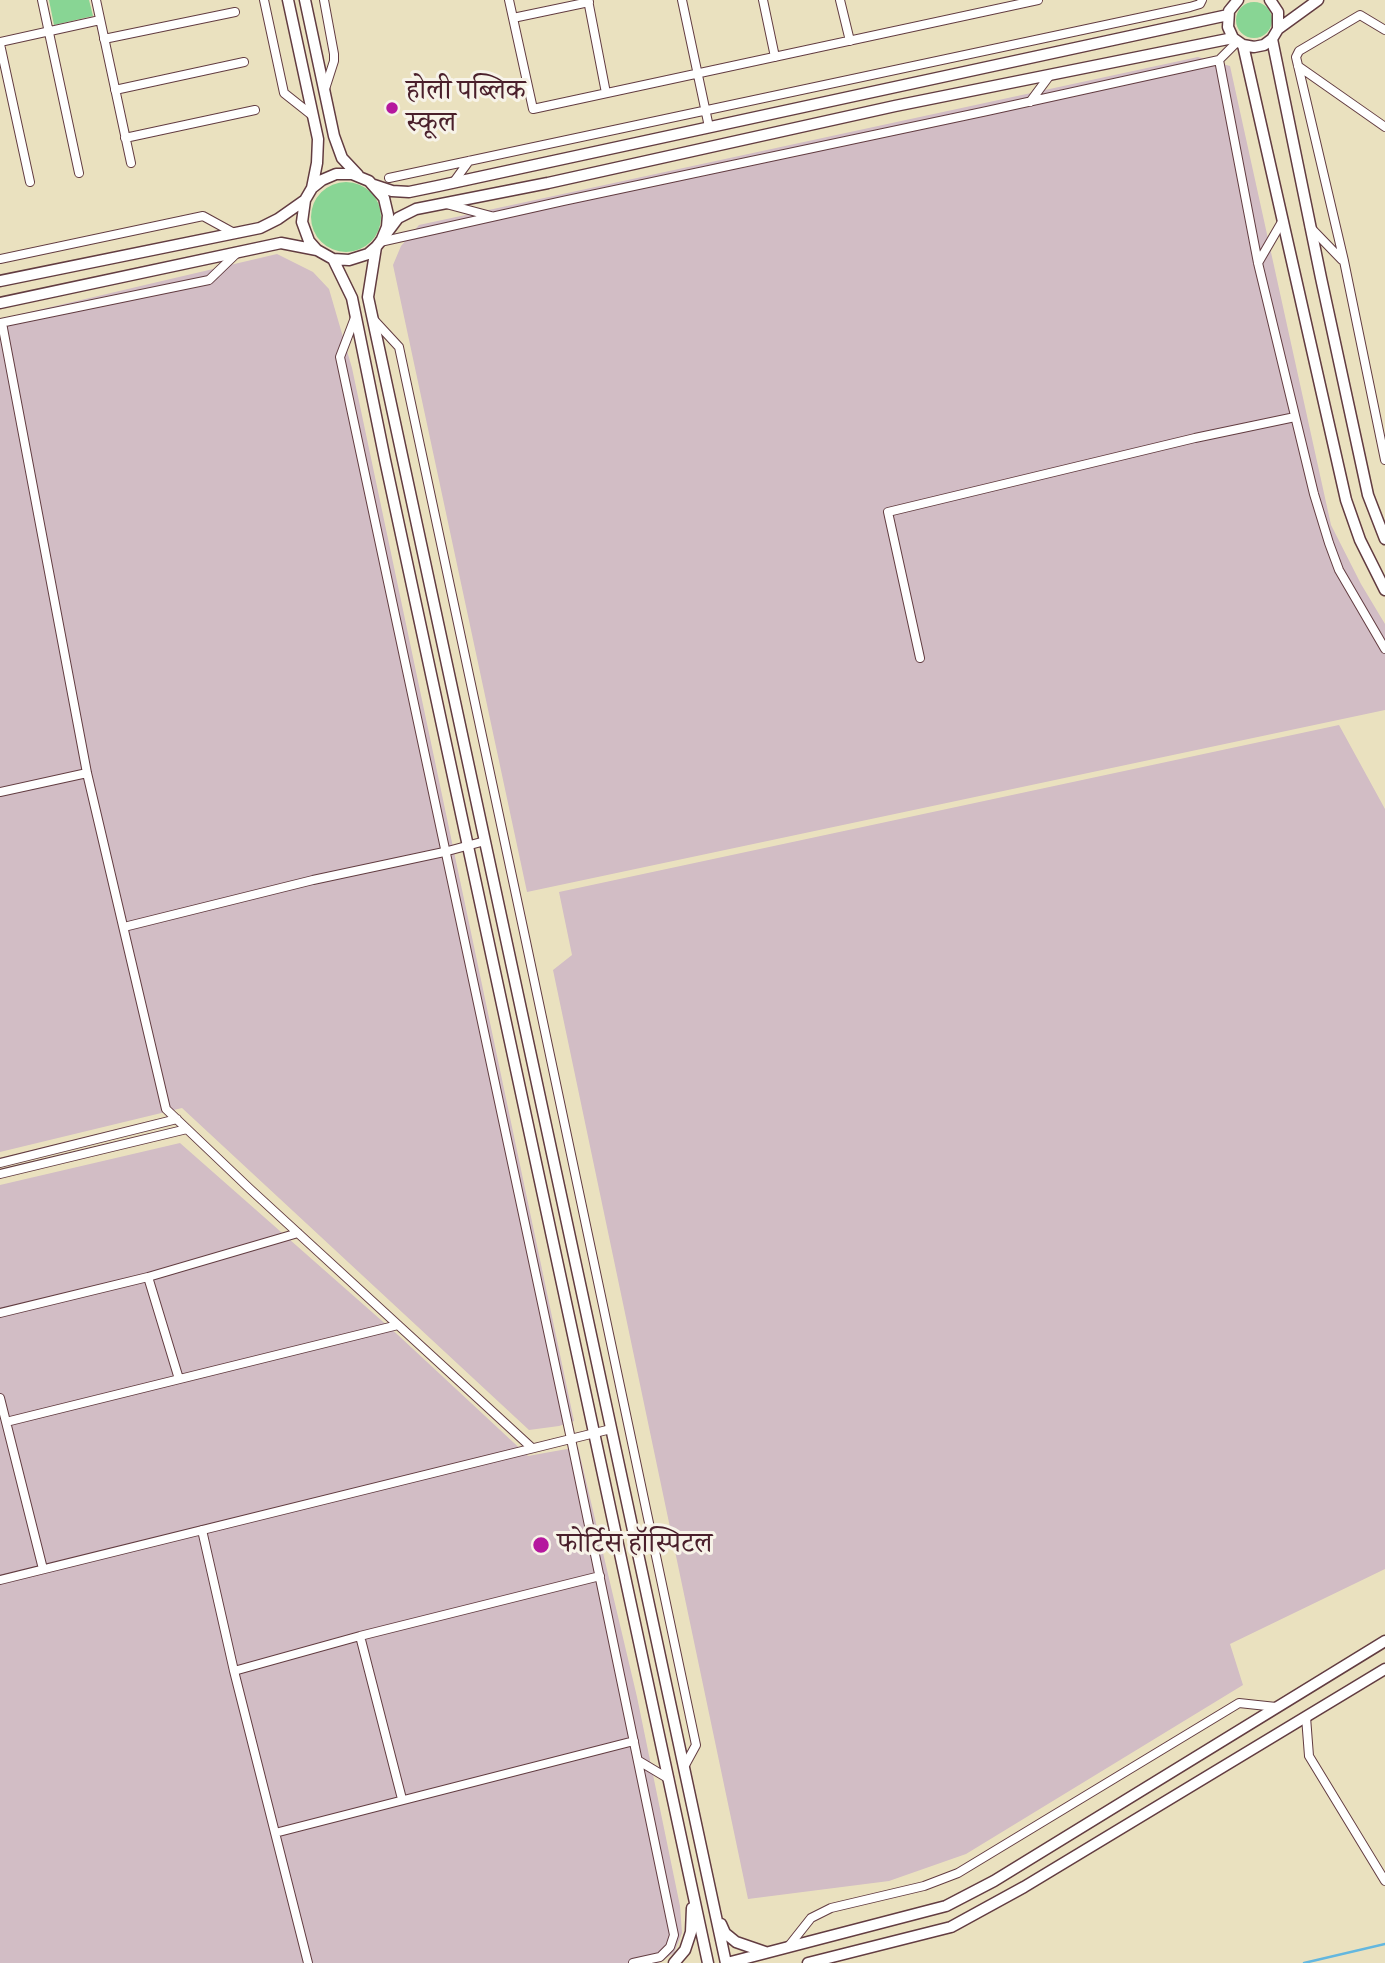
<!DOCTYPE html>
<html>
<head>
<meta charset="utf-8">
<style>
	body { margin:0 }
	canvas { display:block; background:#eae1bf }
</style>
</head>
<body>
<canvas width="1385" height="1963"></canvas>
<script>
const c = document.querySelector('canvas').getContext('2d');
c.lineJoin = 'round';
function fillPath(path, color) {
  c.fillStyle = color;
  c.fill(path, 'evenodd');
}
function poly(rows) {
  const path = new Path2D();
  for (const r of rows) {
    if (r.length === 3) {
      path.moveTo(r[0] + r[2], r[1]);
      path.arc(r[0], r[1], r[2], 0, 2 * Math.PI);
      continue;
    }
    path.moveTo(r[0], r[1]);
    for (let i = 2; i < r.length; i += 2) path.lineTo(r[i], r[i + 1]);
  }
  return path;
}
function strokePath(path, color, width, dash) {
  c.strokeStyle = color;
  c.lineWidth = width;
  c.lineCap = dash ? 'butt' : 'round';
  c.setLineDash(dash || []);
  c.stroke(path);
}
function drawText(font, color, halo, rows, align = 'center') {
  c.font = font + ' "IM FELL Great Primer","Noto Serif Devanagari",serif';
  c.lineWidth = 6;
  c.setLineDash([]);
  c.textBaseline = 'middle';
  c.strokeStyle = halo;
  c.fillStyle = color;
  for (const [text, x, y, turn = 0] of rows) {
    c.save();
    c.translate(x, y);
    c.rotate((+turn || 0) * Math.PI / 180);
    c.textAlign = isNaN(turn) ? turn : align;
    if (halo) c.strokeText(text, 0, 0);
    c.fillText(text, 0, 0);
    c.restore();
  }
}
fillPath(poly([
	[1198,57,1230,66,1331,525,1361,584,1385,624,1385,710,527,892,393,265,401,246,419,225],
	[277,254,313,272,329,289,352,368,574,1421,559,1426,529,1430,182,1108,0,1152,0,319],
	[1339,725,1385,809,1385,1569,1230,1644,1243,1685,966,1854,889,1881,748,1899,553,970,572,955,559,892],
	[180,1143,398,1335,528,1456,578,1447,637,1697,680,1906,682,1933,674,1953,658,1963,0,1963,0,1185]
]), '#d2bdc5');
fillPath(poly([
	[49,0,89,0,93,16,54,25],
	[1254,20,18],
	[346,217,35]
]), '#88d594');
strokePath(poly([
	[1304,1963,1385,1944]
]), '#63b7df', 2.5);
const street = poly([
	[42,0,79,173],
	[96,0,131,163],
	[264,0,284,93,313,116],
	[324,0,334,54,334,61,325,89],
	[509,0,533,109,1038,0],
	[588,0,606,93],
	[682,0,709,127],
	[763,0,775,57],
	[840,0,850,41],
	[513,18,589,2],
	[1385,30,1360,15,1299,51,1296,57,1344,261,1385,460],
	[104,39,235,12],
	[0,42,100,20],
	[0,44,30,182],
	[1219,60,1258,263,1314,494,1329,543,1339,570,1385,649],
	[1298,66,1385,127],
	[115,90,244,62],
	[1030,102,1050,75],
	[125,138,255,110],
	[389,178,1190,7,1200,4,1202,0],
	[453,183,469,161],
	[446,204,491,216],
	[1310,227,1342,260],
	[380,242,563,201,987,111,1219,60,1238,41],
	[0,259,203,216,234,233],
	[1258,263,1283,220],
	[356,315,340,357,571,1439,674,1935,670,1947,660,1957,633,1963],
	[374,320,399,347,525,937,696,1745,684,1767],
	[0,323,209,280,238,252],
	[2,323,87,773,166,1109,250,1189,532,1448],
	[920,658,888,512,1195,438,1295,417],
	[0,792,87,773],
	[124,927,313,880,444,852,485,841],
	[0,1163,177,1119],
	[0,1174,187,1129],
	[148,1277,179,1379],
	[0,1313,148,1277,298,1233],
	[0,1398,43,1569],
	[6,1422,398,1325],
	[202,1530,234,1671,308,1963],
	[0,1580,611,1429],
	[360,1636,402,1799],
	[234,1671,360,1636,600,1576],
	[1306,1717,1309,1756,1385,1881],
	[639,1761,669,1779],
	[275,1833,634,1741],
	[788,1947,811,1918,831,1908,924,1886,958,1873,1239,1703,1276,1707]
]);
const secondary = poly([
	[288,0,318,139,317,163,312,188],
	[305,0,334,136,342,158,358,175],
	[1238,0,1229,11,1228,27,1233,38,1243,45,1254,47,1264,45,1272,39,1278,29,1278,12,1270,0],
	[1278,29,1318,0],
	[1272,39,1321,278,1368,495,1385,539],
	[1243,45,1346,500,1360,540,1385,590],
	[374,185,392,191,409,192,438,186,1228,15],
	[382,239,387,227,388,215,384,198,369,181,352,174,336,174,322,180,312,188,305,200,302,222,309,241,317,250,333,259,349,260,368,254,376,247,380,242,398,218,416,209,548,183,895,106,1233,38],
	[376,247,368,297,726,1963],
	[333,259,352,298,385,460,708,1963],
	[0,281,260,228,278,219,305,200],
	[0,303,281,243,317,250],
	[721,1924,725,1933,736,1942,765,1952],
	[674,1963,685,1950,691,1932,692,1908],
	[727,1963,946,1906,994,1881,1385,1641],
	[808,1963,951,1927,1024,1887,1385,1669]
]);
strokePath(street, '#623c41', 10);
strokePath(secondary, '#623c41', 13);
strokePath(street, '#fff', 8);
strokePath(secondary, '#fff', 10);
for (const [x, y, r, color] of [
	[392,108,7,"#b5179e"],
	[541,1545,9,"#b5179e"]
]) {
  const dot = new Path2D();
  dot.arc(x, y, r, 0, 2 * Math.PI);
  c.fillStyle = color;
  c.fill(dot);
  strokePath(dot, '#f7f3e8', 2.5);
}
drawText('28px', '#4a1f2b', '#f7f3e8', [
	["होली पब्लिक",406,92],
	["स्कूल",406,124],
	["फोर्टिस हॉस्पिटल",557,1545]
], 'left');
</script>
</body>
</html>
